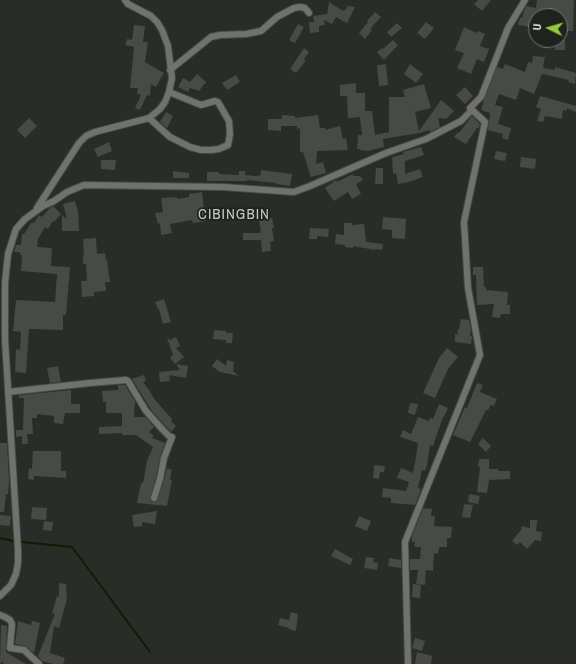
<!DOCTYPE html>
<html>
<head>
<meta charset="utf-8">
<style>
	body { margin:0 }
	#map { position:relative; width:576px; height:664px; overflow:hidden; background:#2a2c27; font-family:"Archivo Narrow",sans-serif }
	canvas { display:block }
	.north { position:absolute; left:528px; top:8px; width:40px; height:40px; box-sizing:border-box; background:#20221e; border:1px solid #747672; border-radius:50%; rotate:275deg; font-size:11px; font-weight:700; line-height:16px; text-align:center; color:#f1f3f0 }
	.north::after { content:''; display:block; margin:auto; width:14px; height:18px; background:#93cd3e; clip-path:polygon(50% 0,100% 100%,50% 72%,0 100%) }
</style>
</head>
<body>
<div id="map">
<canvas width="576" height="664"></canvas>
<div class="north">U</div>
</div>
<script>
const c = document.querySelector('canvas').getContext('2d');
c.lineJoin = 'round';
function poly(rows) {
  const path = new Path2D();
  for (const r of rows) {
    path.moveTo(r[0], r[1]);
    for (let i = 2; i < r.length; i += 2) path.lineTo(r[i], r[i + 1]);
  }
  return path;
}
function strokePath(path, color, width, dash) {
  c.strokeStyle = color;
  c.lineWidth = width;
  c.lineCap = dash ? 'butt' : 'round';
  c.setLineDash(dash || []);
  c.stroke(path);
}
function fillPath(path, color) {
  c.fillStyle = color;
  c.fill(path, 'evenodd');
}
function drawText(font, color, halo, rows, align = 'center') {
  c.font = font + ' "Archivo Narrow",sans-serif';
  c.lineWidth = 3.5;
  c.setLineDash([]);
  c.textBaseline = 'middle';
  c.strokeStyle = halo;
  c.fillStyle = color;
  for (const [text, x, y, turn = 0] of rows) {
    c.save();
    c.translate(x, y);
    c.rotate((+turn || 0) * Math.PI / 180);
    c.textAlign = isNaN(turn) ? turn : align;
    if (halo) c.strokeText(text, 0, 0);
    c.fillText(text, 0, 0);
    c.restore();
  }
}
strokePath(poly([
	[0,538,13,541],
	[22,542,72,547,150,652]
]), '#111d02', 2);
fillPath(poly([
	[478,0,491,0,482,11,474,4],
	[537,0,574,0,573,31,560,31,560,16,547,16,548,12,536,11,536,28,518,25,520,18,522,18,524,11,526,6,536,8],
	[329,2,343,11,345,10,348,6,355,7,347,23,336,17,332,24,324,20,325,25,319,26,319,32,310,33,309,22,314,22,313,16,327,14],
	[375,12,381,17,370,29,372,30,365,39,359,33,368,22,367,21],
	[426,22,434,28,425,39,417,33],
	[397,23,402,28,391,37,387,32],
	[298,24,304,27,295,43,289,40],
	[134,25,145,26,143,42,148,42,145,62,164,73,156,87,151,84,150,96,147,95,140,110,135,108,141,95,137,94,138,88,130,88,134,47,125,45,127,39,132,40],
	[464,27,477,33,478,31,485,34,480,46,489,49,484,62,477,59,471,74,457,68,464,53,455,50],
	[393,40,398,45,384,60,377,52,382,48,383,49],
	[555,40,565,40,565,50,555,50],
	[304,48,309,52,304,59,306,60,296,73,290,69],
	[533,56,545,57,543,68,555,70,555,67,576,73,575,84,568,82,569,80,542,74,534,94,520,88,516,100,499,94,495,105,503,107,498,124,511,128,508,140,502,138,503,134,488,130,490,113,481,110,484,100,497,67,503,69,505,64,525,72,528,62,532,63],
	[386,64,388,85,379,86,377,65],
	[410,64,423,74,416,83,404,74],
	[197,74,206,82,199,91,190,88,188,92,178,87,183,78,190,82],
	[236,75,240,82,227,90,222,83],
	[356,83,356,93,365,93,365,111,372,111,375,135,389,132,389,97,405,97,403,90,424,84,431,108,415,112,419,131,441,100,454,111,446,119,438,118,440,127,430,132,430,130,419,133,383,139,384,147,368,151,360,150,360,149,357,149,358,135,362,135,360,117,348,118,347,96,340,96,340,85],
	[465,87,473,96,465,104,456,95],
	[540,96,576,106,576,112,567,108,566,111,563,110,562,119,545,116,543,122,537,121,541,109,536,107],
	[166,112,173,116,167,128,160,122],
	[282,115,295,116,295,118,318,115,320,128,325,128,325,130,340,126,343,139,346,138,348,150,317,151,316,164,323,162,326,173,311,177,303,152,300,152,300,128,297,129,297,126,281,126,281,131,268,130,268,119,282,119],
	[472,116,480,124,479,128,477,128,466,144,454,137,458,132,459,133],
	[29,118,37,126,25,138,17,130],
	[109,142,112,151,98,157,94,149],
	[421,147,424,155,405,161,405,174,420,169,423,177,409,182,398,184,396,173,393,174,392,157,404,154,403,152],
	[496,151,507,153,505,161,494,159],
	[521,157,536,159,535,169,520,167],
	[101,160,116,160,115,170,101,169],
	[376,168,383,168,383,184,375,184],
	[261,170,292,174,290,186,276,184,276,183,247,180,247,181,207,181,207,172,219,172,219,174,239,175,239,171,245,171,245,175,256,176,261,175],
	[173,171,189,173,189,178,173,178],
	[353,174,353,176,360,176,363,180,356,184,361,194,352,199,348,192,334,201,325,188,336,180,337,182],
	[202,192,204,209,214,208,214,216,205,217,206,221,193,223,192,220,170,224,172,233,161,235,160,223,158,224,155,213,163,212,161,198,177,197,177,199,189,197,189,194],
	[75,201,78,212,79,231,62,231,62,215,67,219,63,204],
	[53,206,61,214,54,222,53,221,48,229,45,227,38,239,37,247,52,248,51,266,70,267,66,315,63,315,63,330,29,329,26,373,15,372,16,349,20,350,21,332,13,331,16,300,55,302,57,274,21,271,22,255,20,255,20,252,14,252,16,245,21,245,22,234,24,234,32,222,34,223,39,215,42,217,50,208],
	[383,217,406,219,405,239,392,238,392,230,382,229],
	[272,218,274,228,272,228,274,241,270,242,271,251,262,252,261,240,243,240,243,233,260,233,260,231,261,231,259,221],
	[344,223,352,223,352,225,364,224,366,242,383,244,382,250,375,249,375,250,353,246,353,248,345,247,345,245,335,244,336,234,344,235],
	[310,228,329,229,328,237,317,236,317,239,309,239],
	[96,238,97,254,105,253,106,260,107,260,110,282,105,282,106,291,94,292,94,296,82,297,81,281,87,281,86,264,83,264,83,255,84,255,83,239],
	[473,267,483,267,484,287,486,287,486,290,508,292,507,305,510,305,510,314,501,314,500,318,492,317,494,304,477,305,476,275,473,275],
	[164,299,171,322,163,324,159,309,158,309,155,302],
	[461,319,469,320,471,330,470,336,472,336,471,344,455,342,455,334,457,335,458,329,459,329],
	[214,330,226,331,226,333,233,333,232,343,226,343,226,340,213,339],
	[176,337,180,346,176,348,184,357,175,364,170,358,173,355,167,338,170,340],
	[447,348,458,357,448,369,435,398,423,393,439,358],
	[217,359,226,366,227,360,234,362,233,371,239,376,220,372,212,366],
	[176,364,188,366,186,378,169,375,170,381,160,382,159,372,180,370],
	[58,366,61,382,50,383,47,368],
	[144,375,146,381,143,382,149,390,155,400,172,419,171,421,176,426,171,432,152,411,132,379],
	[477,383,483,385,480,392,497,399,494,406,491,405,488,410,486,410,470,442,453,435,465,407,467,408],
	[118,385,125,385,135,401,134,417,146,417,154,427,149,432,154,436,152,438,165,443,160,457,156,478,150,499,152,502,157,501,164,480,167,468,172,470,170,479,172,480,167,506,137,503,141,483,143,483,147,461,153,447,136,435,122,435,122,433,99,434,99,427,122,426,122,413,106,413,106,402,103,402,102,391,118,390],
	[71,390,71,404,80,404,80,413,65,413,63,424,54,423,54,416,37,414,37,418,32,418,33,434,27,434,28,444,22,444,22,436,16,437,16,430,23,430,24,398,19,398,19,395],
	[410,403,418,404,415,415,408,413],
	[439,404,448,408,444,417,443,417,433,446,430,445,427,465,425,471,422,470,418,488,421,489,415,505,391,503,391,498,382,497,383,488,406,491,409,482,397,478,401,468,413,473,416,457,418,443,400,437,403,430,411,434,418,417,429,421,430,417,433,419],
	[483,438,491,446,486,452,478,444],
	[0,443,7,443,8,461,9,482,8,494,6,494,4,512,0,512],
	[33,451,61,451,61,471,66,471,66,478,34,476,34,480,28,479,29,468,32,469],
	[479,459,489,459,489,469,498,469,498,471,510,471,510,479,489,480,487,493,477,492,480,467,478,467],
	[374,465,385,466,384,472,380,472,379,479,373,478],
	[469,494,480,496,478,504,468,502],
	[464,504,473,505,470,518,462,517],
	[32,507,47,508,46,520,31,519],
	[423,508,432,509,431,516,435,516,434,526,452,527,451,538,447,538,447,547,439,547,438,554,434,553,433,571,426,570,425,585,416,584,418,570,410,570,410,559,420,559,421,547,414,547,415,542,412,542,412,536],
	[157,511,155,524,142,522,142,526,134,527,132,515],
	[0,515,11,516,10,526,0,525],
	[359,516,371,521,367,531,355,526],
	[530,520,537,520,536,531,542,532,541,541,535,540,527,549,520,542,517,545,512,541,521,530,522,526,530,528],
	[44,521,53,522,52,531,43,530],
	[335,549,353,559,350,565,331,556],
	[366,557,374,558,373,562,378,563,377,570,364,568],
	[389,558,401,560,401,568,388,566],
	[59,583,66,584,67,599,59,628,54,626,50,653,65,658,63,664,53,664,42,661,38,656,55,614,52,613,57,596,59,597],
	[413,584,421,585,420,598,412,597],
	[291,612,298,614,296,631,289,629,289,628,278,625,280,618,289,620],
	[18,621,31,625,32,621,40,623,34,653,25,646,15,644],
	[1,625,7,626,6,652,26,664,3,664,4,662,2,662,0,664],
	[415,638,425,641,422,651,412,648],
	[417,652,432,656,431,664,415,664]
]), '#474a45');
const street = poly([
	[170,70,211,37,220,35,246,34,261,31,277,17,294,8,300,7,305,8,309,13],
	[149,118,170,137,190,147,201,150,211,150,219,149,228,145,230,134,229,121,218,102,215,101,201,105,169,92],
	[37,208,79,143,86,136,95,132,149,118,160,109,165,102,169,92,172,78,168,46,162,30,157,22,151,16,128,4,125,0],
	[8,392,90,383,126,380,128,381,146,411,163,430,169,436,172,437,164,458,160,479,154,498],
	[0,596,11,585,16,574,18,563,18,550,5,340,5,283,8,254,16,229,25,219,43,206,54,201,67,192,84,185,223,187,294,192,310,186,386,153,426,139,461,121,471,111,470,108,481,97,508,28,525,0],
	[0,615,5,617,10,620,12,624,10,648,24,650,39,664],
	[408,664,405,542,480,355,468,288,464,222,485,122,470,108]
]);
strokePath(street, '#484a46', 8);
strokePath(street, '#70736d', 6);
c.letterSpacing = '1px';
drawText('15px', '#c5c8c2', '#20221e', [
	["CIBINGBIN",234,215]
]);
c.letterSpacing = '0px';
</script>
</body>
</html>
